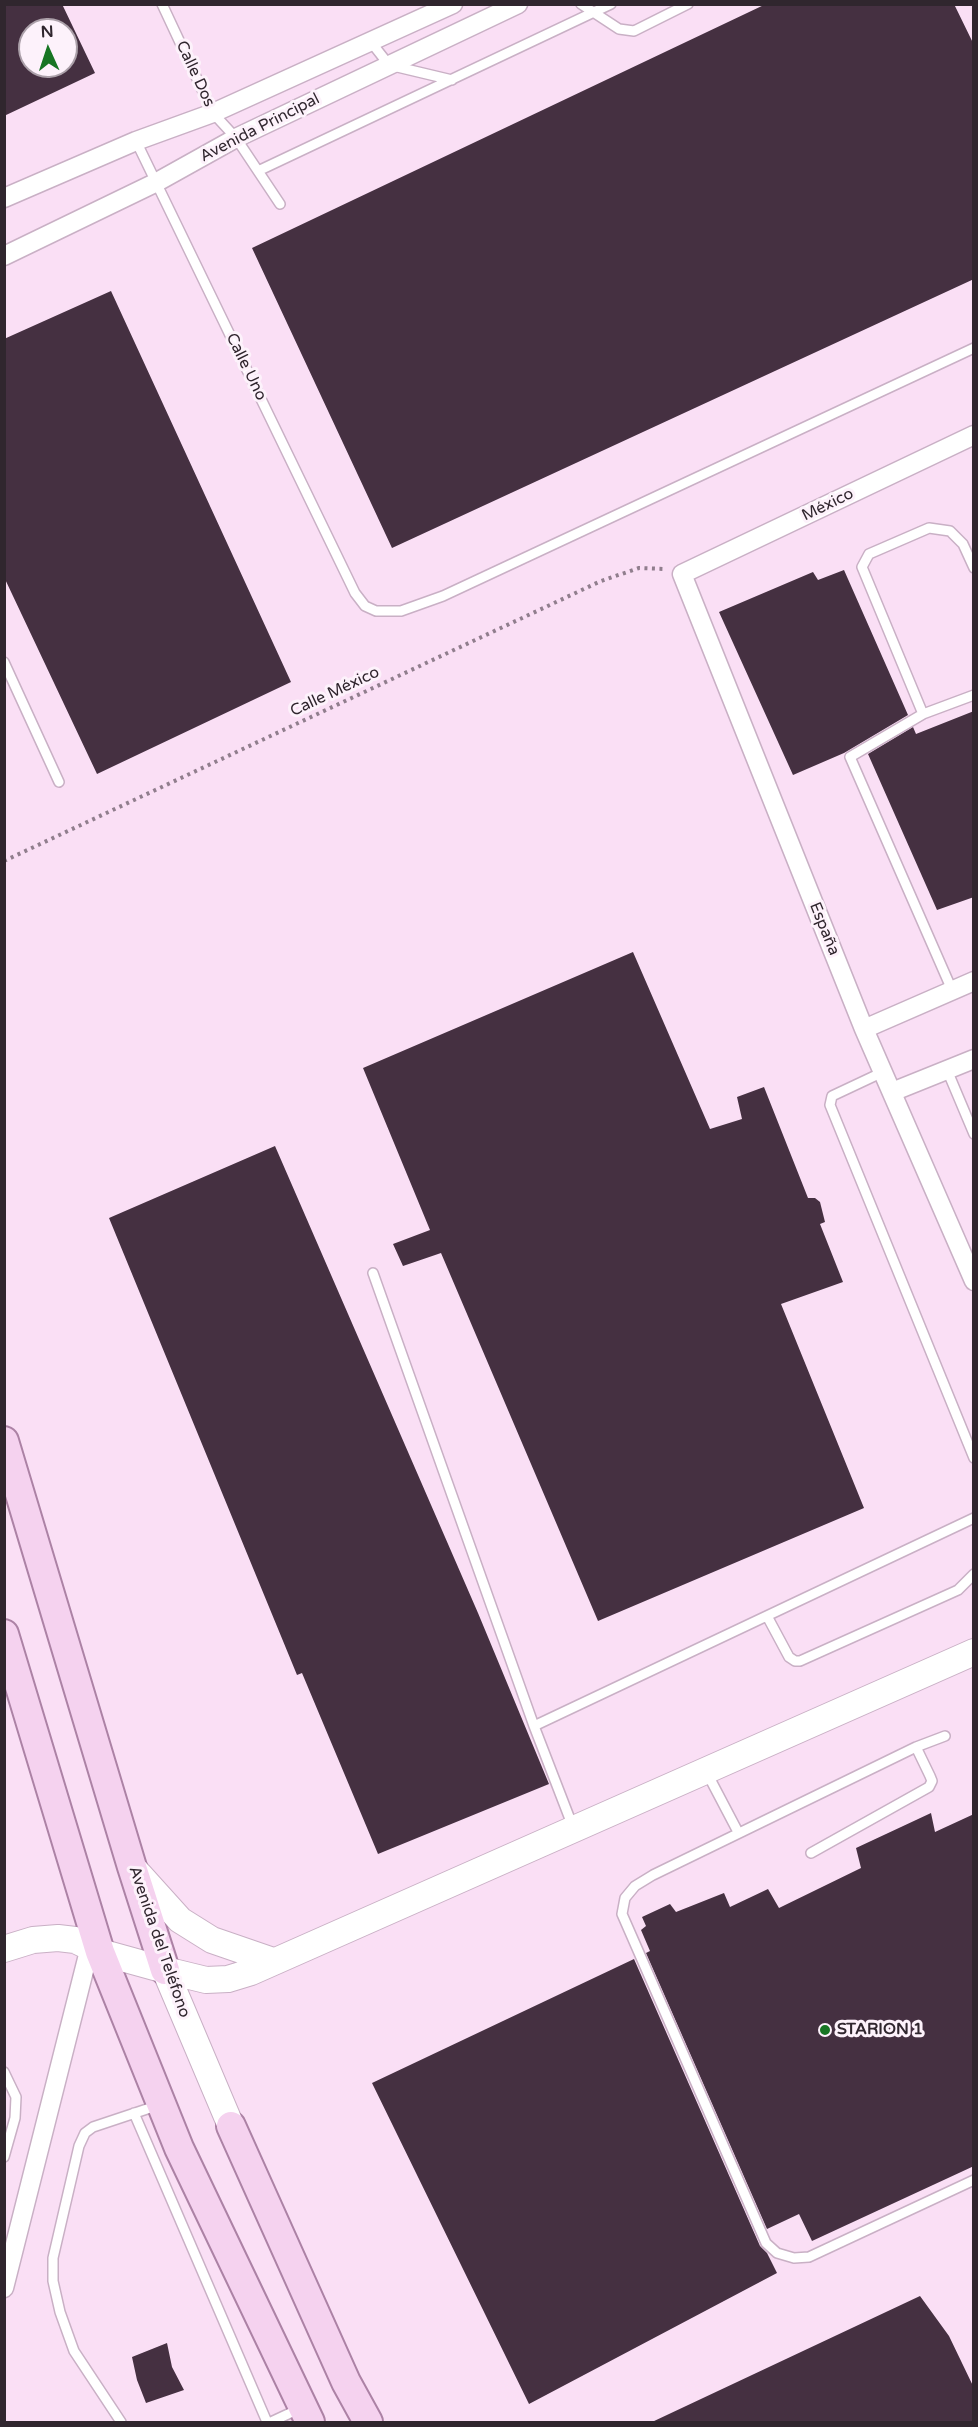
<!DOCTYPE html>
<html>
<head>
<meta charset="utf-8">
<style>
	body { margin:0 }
	#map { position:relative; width:978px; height:2427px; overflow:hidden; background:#fadff5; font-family:"Varela Round",sans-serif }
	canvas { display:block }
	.frame { position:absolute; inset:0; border:6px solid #30262e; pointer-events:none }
	.north { position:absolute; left:18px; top:18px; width:60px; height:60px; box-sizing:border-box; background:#fdf2fb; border:2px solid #aba0a9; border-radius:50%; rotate:357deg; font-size:16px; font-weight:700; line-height:24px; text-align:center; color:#30262e }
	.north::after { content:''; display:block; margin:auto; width:21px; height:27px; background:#177523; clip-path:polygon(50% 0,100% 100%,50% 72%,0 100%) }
</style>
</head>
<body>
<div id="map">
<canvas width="978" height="2427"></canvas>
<div class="frame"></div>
<div class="north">N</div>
</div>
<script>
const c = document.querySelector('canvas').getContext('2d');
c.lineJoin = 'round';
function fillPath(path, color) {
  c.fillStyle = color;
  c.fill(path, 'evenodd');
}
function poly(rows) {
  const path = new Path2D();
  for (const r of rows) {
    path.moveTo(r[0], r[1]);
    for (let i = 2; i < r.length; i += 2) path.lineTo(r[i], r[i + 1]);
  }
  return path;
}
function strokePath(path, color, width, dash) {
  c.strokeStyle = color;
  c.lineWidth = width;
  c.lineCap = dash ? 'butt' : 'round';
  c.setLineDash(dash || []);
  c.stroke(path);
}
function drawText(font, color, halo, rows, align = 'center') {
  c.font = font + ' "Varela Round",sans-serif';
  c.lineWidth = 6;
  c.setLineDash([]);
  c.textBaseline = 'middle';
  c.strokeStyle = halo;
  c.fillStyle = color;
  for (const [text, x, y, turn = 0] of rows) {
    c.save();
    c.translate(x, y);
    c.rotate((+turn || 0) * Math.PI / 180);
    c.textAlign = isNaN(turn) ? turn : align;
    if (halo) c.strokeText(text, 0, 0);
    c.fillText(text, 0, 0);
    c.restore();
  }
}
fillPath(poly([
	[4,4,62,4,95,73,4,116],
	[30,30,66,30,66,66,30,66],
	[766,4,954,4,974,45,974,279,392,548,252,248],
	[111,291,291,682,97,774,4,577,4,339],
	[844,570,908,715,844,753,793,775,719,612,813,572,818,580],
	[974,711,974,897,937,910,868,754,913,727,916,734],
	[633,952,710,1129,742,1119,737,1097,764,1087,808,1198,815,1198,820,1202,825,1222,820,1224,843,1282,781,1304,864,1508,598,1621,441,1253,403,1266,393,1244,430,1230,363,1068],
	[275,1146,478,1613,549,1784,378,1854,302,1673,297,1675,109,1218],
	[931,1813,935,1832,974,1814,974,2166,812,2241,799,2214,767,2229,646,1953,650,1951,641,1930,646,1926,642,1917,670,1904,676,1912,724,1893,730,1907,768,1889,779,1908,861,1868,856,1848],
	[634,1959,760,2246,767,2253,777,2273,529,2404,372,2083],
	[920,2296,949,2336,974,2388,974,2422,652,2422],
	[167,2343,172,2367,184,2390,146,2403,137,2380,132,2357]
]), '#453041');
const lane = poly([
	[162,4,213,113,236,138,280,204],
	[581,4,619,29,634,31,688,4],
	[371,42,389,65,452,80],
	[136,141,355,593,365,606,376,611,401,611,443,596,974,348],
	[258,171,611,4],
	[4,662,59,782],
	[923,714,862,567,869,554,929,528,950,531,963,544,974,568],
	[952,990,850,757,923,714,974,695],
	[947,1070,974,1134],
	[883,1072,832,1096,830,1105,974,1458],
	[373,1273,534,1726,974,1518],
	[767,1616,789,1657,795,1661,800,1661,958,1590,974,1574],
	[534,1726,573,1827],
	[945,1736,916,1747,653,1875,635,1886,625,1898,622,1914,766,2243,777,2253,794,2258,809,2257,974,2180],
	[707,1773,738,1832],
	[811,1853,929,1787,932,1781,930,1776,916,1747],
	[4,2072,16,2097,15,2118,4,2157],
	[134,2113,267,2422],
	[121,2422,74,2351,60,2312,53,2281,53,2258,79,2146,85,2133,93,2127,159,2105],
	[271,2422,301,2408]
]);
const street = poly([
	[4,198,136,141,213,113,453,4],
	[4,256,157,182,236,138,518,4],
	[974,435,682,574,864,1029,974,1281],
	[864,1029,974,981],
	[892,1092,974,1059],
	[4,2288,90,1947]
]);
const secondary = poly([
	[134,1869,180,1920,212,1940,273,1961],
	[4,1949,33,1940,58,1938,75,1940,100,1952,165,1970,206,1980,228,1979,251,1972,974,1652],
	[165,1970,231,2126]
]);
const primary = poly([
	[4,1441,132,1867,165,1970],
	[4,1634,100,1952,179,2148,310,2422],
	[231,2126,346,2382,368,2422]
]);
strokePath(lane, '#c9b0c5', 12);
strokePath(street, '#c9b0c5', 21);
strokePath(secondary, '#c9b0c5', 28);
strokePath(primary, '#ac82a5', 32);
strokePath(poly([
	[4,861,601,581,639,568,665,569]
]), '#907e8d', 4, [3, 4.5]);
strokePath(lane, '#fff', 9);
strokePath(street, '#fff', 18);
strokePath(secondary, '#fff', 26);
strokePath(primary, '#f5d2ef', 28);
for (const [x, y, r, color] of [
	[825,2030,6,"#177523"]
]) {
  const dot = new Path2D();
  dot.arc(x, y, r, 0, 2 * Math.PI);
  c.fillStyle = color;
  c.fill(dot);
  strokePath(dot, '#fdf2fb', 2);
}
drawText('16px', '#30262e', '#fdf2fb', [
	["Calle Dos",195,74,65],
	["Avenida Principal",260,128,-27],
	["Calle Uno",246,367,64],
	["México",828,505,-26],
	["Calle México",335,692,-25],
	["España",824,929,68],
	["Avenida del Teléfono",159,1942,71]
]);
drawText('bold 16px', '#30262e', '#fdf2fb', [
	["STARION 1",837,2030]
], 'left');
</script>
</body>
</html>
